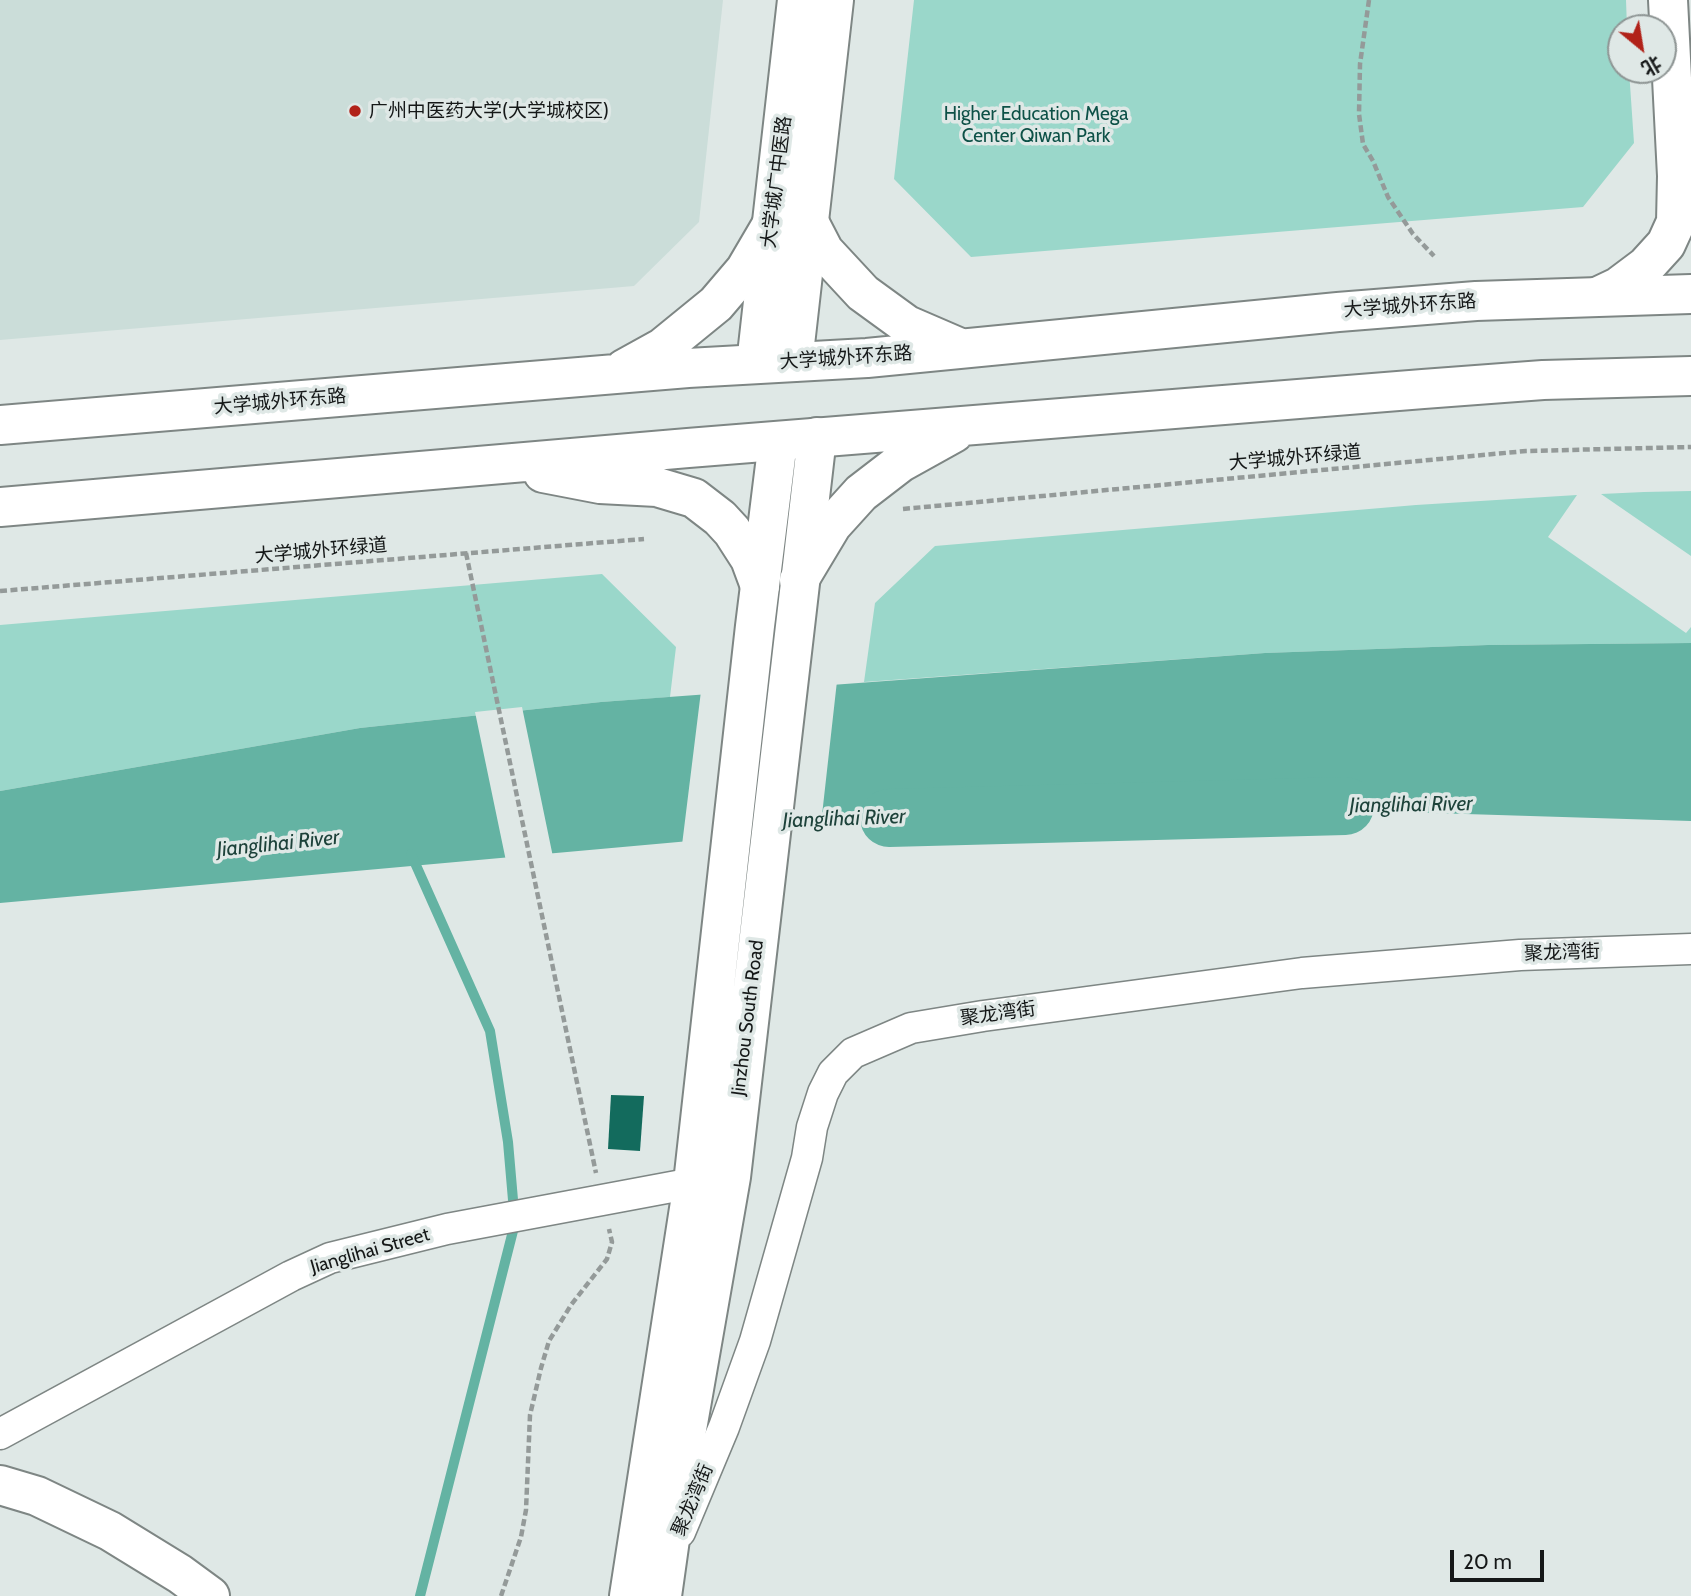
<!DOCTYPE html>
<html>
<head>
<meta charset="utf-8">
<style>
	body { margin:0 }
	#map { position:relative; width:1691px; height:1596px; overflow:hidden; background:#dfe8e6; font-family:Cabin,"Noto Sans SC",sans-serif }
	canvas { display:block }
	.north { position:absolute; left:1607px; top:14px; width:70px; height:70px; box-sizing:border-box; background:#dfe8e6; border:2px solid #8e9594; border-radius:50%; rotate:150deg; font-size:19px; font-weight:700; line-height:28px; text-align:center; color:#151818 }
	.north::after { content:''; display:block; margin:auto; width:24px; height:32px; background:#b12219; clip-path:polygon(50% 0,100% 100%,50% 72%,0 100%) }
	.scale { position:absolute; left:1450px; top:1550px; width:94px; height:32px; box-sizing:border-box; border:4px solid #151818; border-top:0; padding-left:9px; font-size:21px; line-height:24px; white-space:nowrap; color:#151818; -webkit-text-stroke:5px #dfe8e6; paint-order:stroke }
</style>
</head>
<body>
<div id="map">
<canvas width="1691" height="1596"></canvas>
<div class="north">北</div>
<div class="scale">20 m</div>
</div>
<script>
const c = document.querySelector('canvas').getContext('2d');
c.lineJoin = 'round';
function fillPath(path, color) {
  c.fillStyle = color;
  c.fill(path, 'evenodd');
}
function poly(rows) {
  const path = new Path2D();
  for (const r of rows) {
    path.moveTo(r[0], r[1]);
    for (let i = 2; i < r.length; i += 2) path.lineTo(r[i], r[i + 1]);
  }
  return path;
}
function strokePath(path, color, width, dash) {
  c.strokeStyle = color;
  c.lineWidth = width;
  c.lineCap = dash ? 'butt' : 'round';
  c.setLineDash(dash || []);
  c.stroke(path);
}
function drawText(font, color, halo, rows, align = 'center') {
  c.font = font + ' Cabin,"Noto Sans SC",sans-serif';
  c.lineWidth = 7;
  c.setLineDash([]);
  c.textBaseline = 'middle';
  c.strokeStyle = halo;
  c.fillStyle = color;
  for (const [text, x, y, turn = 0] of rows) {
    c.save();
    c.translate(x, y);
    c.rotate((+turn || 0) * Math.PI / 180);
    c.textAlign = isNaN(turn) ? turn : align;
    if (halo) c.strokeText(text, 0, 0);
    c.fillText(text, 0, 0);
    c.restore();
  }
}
fillPath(poly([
	[0,0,723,0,699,222,634,286,0,340]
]), '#cbddd9');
fillPath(poly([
	[914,0,1626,0,1627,28,1621,28,1621,70,1629,70,1634,143,1583,207,971,257,894,179],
	[1691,491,1691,556,1601,494,1644,492],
	[1577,495,1548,537,1686,633,1691,627,1691,643,1488,645,1265,653,864,682,875,603,935,546,1416,505],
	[602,574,676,647,670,697,601,702,360,728,0,791,0,625]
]), '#9ad7ca');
fillPath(poly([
	[1691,643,1691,821,1112,803,0,903,0,791,360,728,601,702,1265,653,1488,645]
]), '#64b3a3');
fillPath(poly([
	[837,681,820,833,682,845,701,691],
	[522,707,553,857,506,861,475,712]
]), '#dfe8e6');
strokePath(poly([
	[411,854,490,1031,508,1142,515,1223,420,1596]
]), '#64b3a3', 10);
strokePath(poly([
	[889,818,1345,806]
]), '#64b3a3', 58);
fillPath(poly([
	[611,1095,644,1096,640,1151,608,1149]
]), '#136b5d');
const street = poly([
	[0,1434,291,1276,330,1258,447,1229,693,1183],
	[680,1532,724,1427,755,1341,807,1158,812,1127,823,1093,833,1073,853,1053,911,1028,983,1016,1302,973,1520,955,1691,949]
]);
const secondary = poly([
	[1599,296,1618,287,1646,266,1666,244,1676,222,1677,176,1668,0],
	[793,362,834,0],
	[756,364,797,0],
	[629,1596,693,1183,755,626,778,441],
	[662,1596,679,1475,731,1177,817,437]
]);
const primary = poly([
	[809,222,824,251,863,293,907,325,958,347],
	[624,369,662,348,716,304,745,270,772,224],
	[0,425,688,368,867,358,1338,312,1476,301,1691,294],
	[543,473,600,484,657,487,694,498,720,518,732,531,750,559,760,586],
	[0,507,688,448,1423,389,1543,380,1691,376],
	[799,580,832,525,861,493,900,463,954,433]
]);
const highway = poly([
	[0,1485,37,1496,110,1531,180,1574,210,1596]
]);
strokePath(street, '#7e8684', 33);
strokePath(secondary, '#7e8684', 42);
strokePath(primary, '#7e8684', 42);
strokePath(highway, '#7e8684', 42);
strokePath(poly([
	[1369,0,1360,64,1359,114,1363,144,1373,161,1388,197,1413,234,1434,256],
	[903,509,1526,451,1691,447],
	[466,553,596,1173],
	[0,591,644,539],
	[501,1596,521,1537,526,1510,530,1415,541,1368,549,1341,571,1305,607,1259,612,1242,609,1229]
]), '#949a99', 4.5, [7, 3.5]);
strokePath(street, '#fff', 30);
strokePath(secondary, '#fff', 38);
strokePath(primary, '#fff', 38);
strokePath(highway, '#fff', 38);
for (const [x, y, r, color] of [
	[355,111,7,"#b12219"]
]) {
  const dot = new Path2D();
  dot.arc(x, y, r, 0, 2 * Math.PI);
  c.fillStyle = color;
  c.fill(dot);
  strokePath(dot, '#dfe8e6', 2.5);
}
drawText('19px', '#151818', '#dfe8e6', [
	["广州中医药大学(大学城校区)",369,111]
], 'left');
drawText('19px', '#0d5147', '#dfe8e6', [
	["Higher Education Mega",1036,114],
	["Center Qiwan Park",1036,136]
]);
drawText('19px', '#151818', '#dfe8e6', [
	["大学城广中医路",777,182,-83],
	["大学城外环东路",1410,306,-4],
	["大学城外环东路",846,358,-4],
	["大学城外环东路",280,402,-5],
	["大学城外环绿道",1295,458,-5],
	["大学城外环绿道",321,551,-5],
	["聚龙湾街",1562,953,-2],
	["聚龙湾街",998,1014,-8],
	["Jinzhou South Road",748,1018,-83],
	["Jianglihai Street",370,1251,-16],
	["聚龙湾街",693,1500,-67]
]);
drawText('italic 21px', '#1d423a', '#dfe8e6', [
	["Jianglihai River",1411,805,-1],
	["Jianglihai River",844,819,-2],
	["Jianglihai River",278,844,-6]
]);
</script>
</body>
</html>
